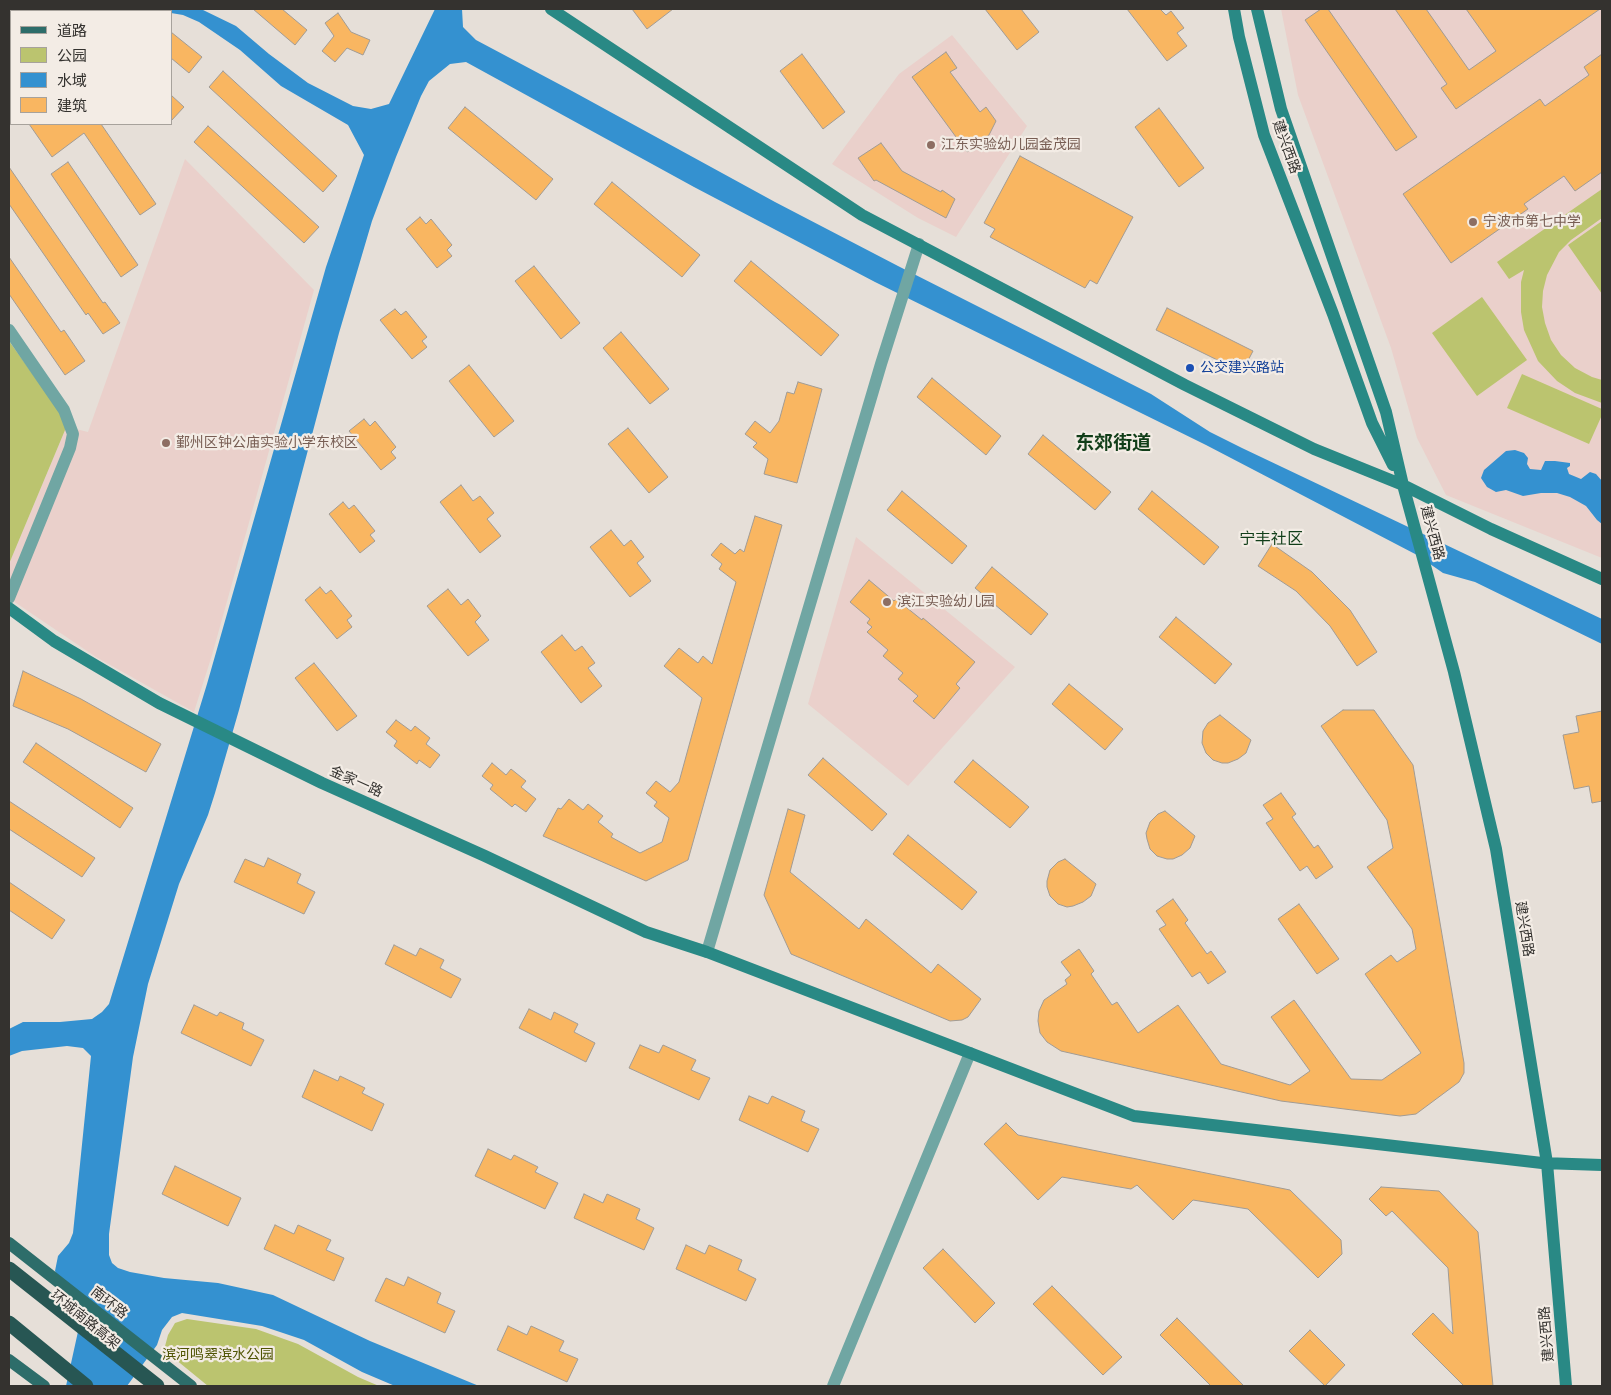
<!DOCTYPE html>
<html>
<head>
<meta charset="utf-8">
<style>
	body { margin:0 }
	#map { position:relative; width:1611px; height:1395px; overflow:hidden; background:#e6dfd8; font-family:"Fira Sans Condensed","Noto Sans SC",sans-serif }
	canvas { display:block }
	.frame { position:absolute; inset:0; border:10px solid #34322f; pointer-events:none }
	.legend { position:absolute; left:10px; top:10px; width:162px; height:115px; box-sizing:border-box; background:#f3ece5; border:1px solid #a7a29c; margin:0; padding:6px 9px; list-style:none; font-size:15px; color:#34322f }
	.legend li { display:flex; align-items:center; gap:10px; height:25px }
	.legend b { width:25px; border:1px solid #a7a29c }
</style>
</head>
<body>
<div id="map">
<canvas width="1611" height="1395"></canvas>
<div class="frame"></div>
<ul class="legend">
<li><b style="height:6px;background:#2d6d6a"></b>道路</li>
<li><b style="height:14px;background:#bbc46f"></b>公园</li>
<li><b style="height:14px;background:#3491d0"></b>水域</li>
<li><b style="height:14px;background:#f9b661"></b>建筑</li>
</ul>
</div>
<script>
const c = document.querySelector('canvas').getContext('2d');
c.lineJoin = 'round';
function fillPath(path, color) {
  c.fillStyle = color;
  c.fill(path, 'evenodd');
}
function poly(rows) {
  const path = new Path2D();
  for (const r of rows) {
    path.moveTo(r[0], r[1]);
    for (let i = 2; i < r.length; i += 2) path.lineTo(r[i], r[i + 1]);
  }
  return path;
}
function strokePath(path, color, width, dash) {
  c.strokeStyle = color;
  c.lineWidth = width;
  c.lineCap = dash ? 'butt' : 'round';
  c.setLineDash(dash || []);
  c.stroke(path);
}
function drawText(font, color, halo, rows, align = 'center') {
  c.font = font + ' "Fira Sans Condensed","Noto Sans SC",sans-serif';
  c.lineWidth = 4.5;
  c.setLineDash([]);
  c.textBaseline = 'middle';
  c.strokeStyle = halo;
  c.fillStyle = color;
  for (const [text, x, y, turn = 0] of rows) {
    c.save();
    c.translate(x, y);
    c.rotate((+turn || 0) * Math.PI / 180);
    c.textAlign = isNaN(turn) ? turn : align;
    if (halo) c.strokeText(text, 0, 0);
    c.fillText(text, 0, 0);
    c.restore();
  }
}
fillPath(poly([
	[1281,9,1602,9,1602,558,1446,495,1417,438,1391,348,1298,95],
	[952,35,1027,126,956,237,918,218,832,164,899,74],
	[185,159,314,290,212,655,194,712,96,657,16,603,9,596,9,564,68,423,72,428,88,432],
	[856,537,1015,667,908,786,808,704]
]), '#ead0cb');
fillPath(poly([
	[1602,189,1602,218,1571,240,1559,252,1547,275,1543,291,1542,307,1545,323,1551,340,1561,355,1575,368,1592,377,1602,380,1602,403,1575,393,1557,381,1538,361,1524,330,1521,312,1521,282,1524,270,1509,279,1497,262],
	[1602,221,1602,294,1568,245],
	[1482,297,1527,360,1477,396,1432,333],
	[9,341,68,423,9,564],
	[1522,374,1602,409,1602,415,1589,444,1507,408],
	[187,1319,256,1329,298,1344,358,1377,379,1386,208,1386,164,1350,168,1335,175,1323]
]), '#bbc46f');
fillPath(poly([
	[143,9,201,9,236,26,269,54,308,83,353,106,371,109,389,104,435,9,462,9,463,27,476,40,572,91,775,202,898,266,1151,394,1210,432,1242,448,1602,619,1602,644,1475,582,1443,573,1417,555,1206,445,875,282,694,187,466,62,450,64,429,81,421,96,396,157,372,221,339,333,239,710,215,793,208,815,179,884,148,984,133,1057,109,1234,109,1255,112,1263,118,1268,130,1272,164,1278,218,1283,273,1295,370,1341,479,1386,395,1386,362,1372,304,1340,262,1326,182,1313,172,1317,162,1330,157,1345,127,1386,66,1386,81,1318,55,1271,58,1256,69,1243,73,1233,91,1056,83,1048,67,1046,22,1051,9,1056,9,1029,23,1022,60,1022,92,1019,102,1012,109,1004,207,684,326,267,364,155,348,125,281,86,240,50,199,22,183,15,171,13,171,11],
	[1515,450,1524,453,1528,458,1527,464,1530,469,1541,470,1545,461,1555,461,1570,463,1570,466,1567,468,1569,474,1581,479,1590,472,1596,474,1602,481,1602,524,1597,520,1586,506,1570,497,1557,493,1541,493,1523,496,1506,490,1496,492,1487,487,1481,478,1484,470,1506,451]
]), '#3491d0');
const building = poly([
	[253,9,282,9,307,30,295,45,253,9],
	[632,9,673,9,647,29,632,9],
	[985,9,1021,9,1039,32,1017,50,985,9],
	[1127,9,1160,9,1166,15,1171,11,1184,28,1177,33,1187,46,1167,61,1127,9],
	[1321,9,1328,9,1417,137,1396,151,1305,20,1321,9],
	[1395,9,1426,9,1469,70,1496,51,1466,9,1600,9,1456,109,1441,88,1447,84,1395,9],
	[338,13,351,32,370,40,363,55,347,48,335,62,322,51,334,36,325,23,338,13],
	[171,32,202,57,189,73,171,58,171,32],
	[946,52,957,68,950,72,980,112,986,107,996,121,989,135,967,152,912,77,946,52],
	[802,54,845,112,823,129,780,71,802,54],
	[1602,54,1602,172,1575,191,1564,176,1524,204,1528,209,1451,263,1403,194,1540,99,1545,106,1589,75,1584,67,1602,54],
	[223,71,337,176,323,192,209,87,223,71],
	[171,95,184,107,171,121,171,95],
	[465,107,553,179,536,200,448,128,465,107],
	[1159,108,1204,168,1179,187,1135,127,1159,108],
	[29,124,101,124,156,204,140,215,84,133,52,157,29,124],
	[208,126,319,227,304,243,194,142,208,126],
	[881,143,902,171,941,192,942,190,955,199,946,218,876,180,874,181,858,158,881,143],
	[1020,156,1133,217,1097,284,1090,280,1085,288,990,237,995,229,984,223,1020,156],
	[68,162,138,265,121,277,51,174,68,162],
	[9,167,103,303,105,302,120,323,103,334,88,313,86,315,9,204,9,167],
	[612,182,700,255,682,277,594,204,612,182],
	[420,217,426,224,431,219,452,245,447,250,452,256,437,268,406,229,420,217],
	[9,257,61,332,64,330,85,361,65,375,9,294,9,257],
	[751,261,839,335,821,356,734,281,751,261],
	[534,266,580,323,561,339,515,281,534,266],
	[1167,308,1253,351,1242,372,1156,330,1167,308],
	[395,309,401,315,406,311,427,337,422,341,427,347,412,359,380,320,395,309],
	[621,332,669,389,650,404,603,348,621,332],
	[469,365,514,421,494,437,449,381,469,365],
	[932,378,1001,436,986,455,917,397,932,378],
	[798,382,822,389,797,483,764,474,768,459,753,447,757,443,745,434,755,421,770,433,779,421,787,392,794,394,798,382],
	[364,419,370,426,375,421,396,447,391,452,396,458,381,470,349,431,364,419],
	[628,428,668,477,649,493,608,444,628,428],
	[1043,435,1111,492,1095,510,1028,454,1043,435],
	[461,485,473,501,480,496,494,513,487,519,501,536,480,553,440,502,461,485],
	[902,491,967,546,952,564,887,510,902,491],
	[1152,491,1219,547,1204,565,1138,509,1152,491],
	[343,502,349,509,354,505,375,531,370,535,375,541,360,553,329,514,343,502],
	[755,516,782,525,688,860,646,881,543,836,558,808,561,809,569,799,583,810,588,804,603,816,598,822,613,834,611,837,640,853,662,842,669,818,654,806,657,802,646,793,656,781,670,792,679,782,702,698,664,666,679,648,698,663,703,656,712,664,736,582,719,569,722,564,711,555,721,543,735,554,740,549,744,552,755,516],
	[611,530,624,546,631,540,644,557,637,563,651,581,630,597,590,547,611,530],
	[1272,544,1312,572,1350,610,1377,652,1357,666,1330,626,1296,591,1258,566,1272,544],
	[992,567,1048,614,1031,635,975,588,992,567],
	[869,580,894,601,896,599,922,620,923,618,975,662,956,684,960,688,934,719,913,701,918,696,898,679,903,673,883,656,888,650,867,632,872,627,867,623,870,619,850,602,869,580],
	[320,587,326,594,331,590,352,616,347,620,352,627,337,639,305,600,320,587],
	[448,589,461,605,468,599,481,616,475,622,489,640,468,656,427,606,448,589],
	[1176,617,1232,664,1215,684,1159,637,1176,617],
	[562,635,575,651,582,646,595,663,588,668,602,686,581,703,541,652,562,635],
	[314,663,357,716,337,731,295,678,314,663],
	[23,671,81,699,161,744,146,772,68,729,13,706,23,671],
	[1069,684,1123,729,1105,750,1052,704,1069,684],
	[1343,710,1374,710,1413,765,1464,1063,1464,1073,1459,1082,1416,1114,1400,1116,1281,1101,1061,1051,1047,1042,1040,1033,1038,1021,1039,1011,1044,1000,1067,984,1065,980,1071,975,1061,962,1079,949,1094,971,1091,974,1112,1005,1117,1002,1138,1033,1178,1005,1221,1064,1290,1085,1310,1071,1271,1017,1294,1000,1351,1079,1382,1080,1421,1053,1365,974,1391,955,1397,962,1416,949,1412,929,1367,867,1393,848,1387,820,1321,726,1343,710],
	[1602,711,1602,801,1592,803,1589,786,1574,789,1563,735,1579,732,1576,716,1602,711],
	[1220,715,1251,740,1246,753,1238,759,1228,763,1222,763,1213,760,1206,753,1202,743,1203,731,1208,723,1220,715],
	[396,720,411,731,415,726,430,738,426,744,440,755,430,768,419,760,417,764,394,746,397,741,386,732,396,720],
	[36,743,133,808,120,828,23,762,36,743],
	[823,758,887,814,872,831,808,775,823,758],
	[973,760,1029,807,1010,828,954,782,973,760],
	[492,763,506,775,511,769,526,781,521,787,536,799,526,812,515,804,512,807,490,789,493,785,482,776,492,763],
	[1281,793,1296,814,1292,817,1314,848,1318,845,1333,867,1316,879,1307,866,1300,871,1266,823,1273,819,1263,805,1281,793],
	[9,801,95,858,82,877,9,829,9,801],
	[788,809,805,815,790,872,859,929,866,919,931,973,938,964,981,999,968,1017,962,1020,950,1021,791,954,764,895,788,809],
	[1165,811,1195,836,1190,848,1182,855,1173,859,1167,859,1157,856,1150,849,1147,839,1146,833,1150,822,1158,814,1165,811],
	[908,835,977,892,962,910,893,854,908,835],
	[268,858,301,874,297,883,315,892,304,914,234,882,245,859,264,867,268,858],
	[1065,859,1096,884,1091,896,1083,902,1073,906,1067,907,1058,904,1050,896,1047,887,1047,881,1050,870,1058,862,1065,859],
	[9,882,65,920,52,939,9,910,9,882],
	[1173,899,1188,920,1185,923,1207,954,1211,951,1226,972,1208,984,1200,972,1192,977,1159,929,1166,925,1156,911,1173,899],
	[1299,904,1339,959,1317,974,1278,919,1299,904],
	[394,945,416,956,420,948,444,960,440,968,461,979,451,998,385,964,394,945],
	[194,1005,217,1016,220,1012,244,1023,242,1029,264,1040,251,1066,181,1033,194,1005],
	[529,1009,551,1020,554,1012,578,1024,574,1032,595,1043,586,1062,519,1028,529,1009],
	[640,1045,659,1053,663,1045,696,1060,691,1070,710,1078,699,1100,629,1068,640,1045],
	[314,1070,338,1081,340,1076,365,1088,362,1093,384,1104,372,1131,302,1097,314,1070],
	[749,1096,768,1104,772,1096,805,1111,801,1121,819,1129,808,1152,739,1120,749,1096],
	[1006,1123,1018,1135,1290,1190,1341,1240,1342,1254,1318,1278,1248,1209,1193,1200,1173,1220,1137,1185,1131,1189,1062,1177,1038,1200,984,1144,1006,1123],
	[488,1149,511,1160,514,1155,538,1167,535,1172,558,1183,545,1209,475,1176,488,1149],
	[175,1166,241,1198,228,1226,162,1194,175,1166],
	[1381,1187,1439,1191,1478,1232,1493,1386,1464,1386,1412,1334,1433,1313,1453,1334,1448,1268,1392,1211,1386,1216,1369,1199,1381,1187],
	[584,1194,603,1203,607,1194,640,1209,636,1219,654,1228,644,1250,574,1218,584,1194],
	[275,1225,294,1234,298,1225,331,1240,326,1250,344,1258,334,1281,264,1249,275,1225],
	[686,1245,705,1254,709,1245,742,1260,738,1270,756,1279,746,1301,676,1269,686,1245],
	[943,1249,995,1303,975,1323,923,1268,943,1249],
	[408,1277,441,1293,437,1303,455,1311,445,1333,375,1301,386,1278,404,1286,408,1277],
	[1052,1286,1122,1357,1103,1375,1033,1304,1052,1286],
	[1177,1318,1244,1386,1211,1386,1160,1335,1177,1318],
	[508,1326,527,1335,531,1326,564,1341,559,1351,578,1359,567,1382,497,1350,508,1326],
	[1310,1330,1345,1365,1325,1386,1289,1351,1310,1330]
]);
fillPath(building, '#f9b661');
strokePath(building, '#a19b94', 1);
strokePath(poly([
	[27,11,29,9],
	[9,39,11,36],
	[9,330,64,410,73,434,70,448,9,598],
	[707,952,881,364,919,244],
	[833,1386,970,1053]
]), '#70a6a3', 12);
strokePath(poly([
	[551,9,862,215,1185,385,1314,449,1403,485,1491,529,1602,579],
	[1234,9,1239,37,1264,135,1333,314,1372,423,1393,465],
	[1257,9,1281,109,1386,412,1403,485,1454,672,1496,849,1547,1163,1566,1386],
	[9,608,54,641,159,703,322,783,485,856,646,932,707,952,1134,1116,1542,1163,1602,1165]
]), '#298985', 12);
strokePath(poly([
	[9,1243,191,1386],
	[9,1360,44,1386]
]), '#2d6d6a', 12);
strokePath(poly([
	[9,1269,157,1386],
	[9,1323,86,1386]
]), '#275653', 15);
for (const [x, y, r, color] of [
	[931,145,5,"#8d6e63"],
	[1473,222,5,"#8d6e63"],
	[1190,368,5,"#1a4fb4"],
	[166,443,5,"#8d6e63"],
	[887,602,5,"#8d6e63"]
]) {
  const dot = new Path2D();
  dot.arc(x, y, r, 0, 2 * Math.PI);
  c.fillStyle = color;
  c.fill(dot);
  strokePath(dot, '#f3ece5', 2);
}
drawText('14px', '#785e54', '#f3ece5', [
	["江东实验幼儿园金茂园",941,145],
	["宁波市第七中学",1483,222],
	["鄞州区钟公庙实验小学东校区",176,443],
	["滨江实验幼儿园",897,602]
], 'left');
drawText('14px', '#34322f', '#f3ece5', [
	["建兴西路",1286,147,70],
	["建兴西路",1432,533,75],
	["金家一路",356,782,24],
	["建兴西路",1524,929,81],
	["南环路",109,1303,38],
	["环城南路高架",85,1320,39],
	["建兴西路",1547,1334,-95]
]);
drawText('14px', '#164399', '#f3ece5', [
	["公交建兴路站",1200,368]
], 'left');
drawText('14px', '#505504', '#f3ece5', [
	["滨河鸣翠滨水公园",218,1355]
]);
drawText('16px', '#113e19', '#f3ece5', [
	["宁丰社区",1271,540]
]);
drawText('bold 19px', '#113e19', '#f3ece5', [
	["东郊街道",1113,444]
]);
</script>
</body>
</html>
